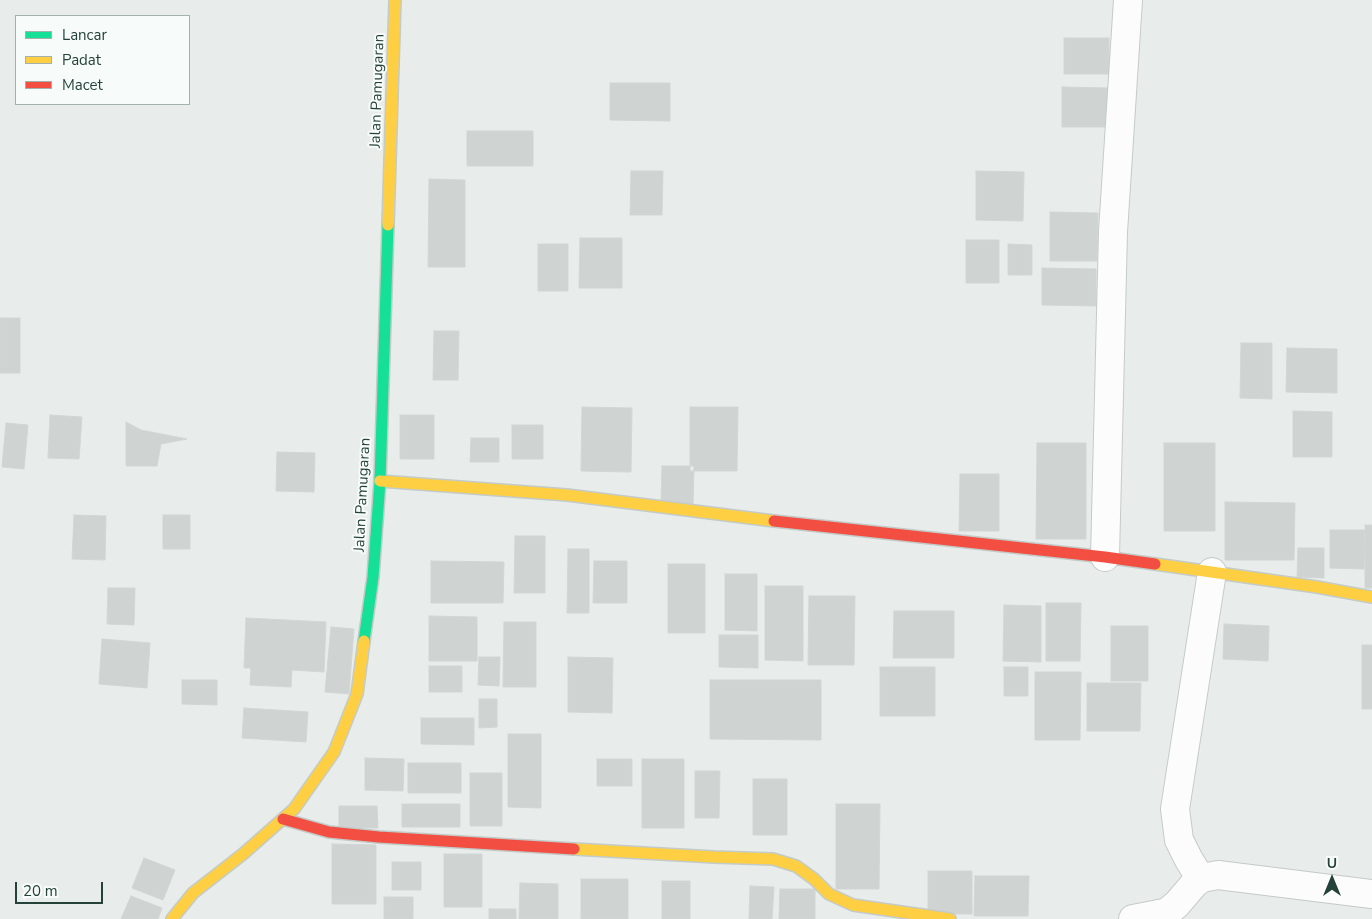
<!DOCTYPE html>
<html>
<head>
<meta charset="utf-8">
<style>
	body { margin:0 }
	#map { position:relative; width:1372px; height:919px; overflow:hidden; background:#e8edeb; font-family:"Nunito Sans",sans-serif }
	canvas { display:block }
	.legend { position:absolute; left:15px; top:15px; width:175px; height:90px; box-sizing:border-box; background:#f7fbf9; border:1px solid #a3b1ad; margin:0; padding:6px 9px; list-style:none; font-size:15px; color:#24423a }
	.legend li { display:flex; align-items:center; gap:10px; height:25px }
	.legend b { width:25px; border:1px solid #a3b1ad }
	.north { position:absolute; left:1307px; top:854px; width:50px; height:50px; -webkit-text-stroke:4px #f7fbf9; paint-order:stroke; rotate:0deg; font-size:14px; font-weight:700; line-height:20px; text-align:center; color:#24423a }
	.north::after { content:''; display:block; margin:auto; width:18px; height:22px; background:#24423a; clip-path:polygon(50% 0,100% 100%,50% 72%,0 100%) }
	.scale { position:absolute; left:15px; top:882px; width:88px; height:22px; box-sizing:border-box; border:2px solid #24423a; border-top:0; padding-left:6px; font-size:15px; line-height:18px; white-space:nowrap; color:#24423a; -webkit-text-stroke:4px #f7fbf9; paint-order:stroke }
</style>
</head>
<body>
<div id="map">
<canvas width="1372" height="919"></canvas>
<ul class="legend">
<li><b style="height:6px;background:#16e098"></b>Lancar</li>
<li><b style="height:6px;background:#ffcf43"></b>Padat</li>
<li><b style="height:6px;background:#f24e42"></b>Macet</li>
</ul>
<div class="north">U</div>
<div class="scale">20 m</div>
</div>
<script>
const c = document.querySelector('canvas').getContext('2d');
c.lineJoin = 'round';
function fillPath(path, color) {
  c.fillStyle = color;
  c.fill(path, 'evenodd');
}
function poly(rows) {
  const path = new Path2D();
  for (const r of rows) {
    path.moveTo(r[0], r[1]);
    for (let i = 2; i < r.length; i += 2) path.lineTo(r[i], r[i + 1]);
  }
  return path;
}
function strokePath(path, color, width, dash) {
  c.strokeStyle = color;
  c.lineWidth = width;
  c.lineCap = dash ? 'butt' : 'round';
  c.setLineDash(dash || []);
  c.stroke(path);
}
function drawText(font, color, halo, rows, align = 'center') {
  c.font = font + ' "Nunito Sans",sans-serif';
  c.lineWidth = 4;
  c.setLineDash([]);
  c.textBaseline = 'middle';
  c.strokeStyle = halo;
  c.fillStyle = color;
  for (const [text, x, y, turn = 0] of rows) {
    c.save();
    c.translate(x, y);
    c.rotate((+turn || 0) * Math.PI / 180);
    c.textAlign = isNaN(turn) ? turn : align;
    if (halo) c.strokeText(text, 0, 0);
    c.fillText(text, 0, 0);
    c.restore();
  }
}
const building = poly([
	[1064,38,1109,38,1109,74,1064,74,1064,38],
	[610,83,670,83,670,121,610,120,610,83],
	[1062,87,1109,88,1109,127,1062,127,1062,87],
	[467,131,533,131,533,166,467,166,467,131],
	[631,171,663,171,662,215,630,215,631,171],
	[976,171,1024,172,1023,221,976,220,976,171],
	[429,179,465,180,465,267,428,267,429,179],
	[1050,212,1098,213,1097,261,1050,261,1050,212],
	[580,238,622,238,622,288,579,288,580,238],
	[966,240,999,240,999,283,966,283,966,240],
	[538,244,568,244,568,291,538,291,538,244],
	[1008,244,1032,245,1032,275,1008,275,1008,244],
	[1042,268,1096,269,1096,306,1042,305,1042,268],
	[0,318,20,318,20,373,0,373,0,318],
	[434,331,459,331,458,380,433,380,434,331],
	[1241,343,1272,343,1272,399,1240,398,1241,343],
	[1287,348,1337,349,1337,393,1286,392,1287,348],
	[582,407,632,408,631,472,581,471,582,407],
	[690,407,738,407,737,471,690,471,690,407],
	[1293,411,1332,412,1332,457,1293,457,1293,411],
	[50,415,82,417,79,459,48,458,50,415],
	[400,415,434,415,434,459,400,459,400,415],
	[126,422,141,430,187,439,161,444,157,466,126,466,126,422],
	[6,423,28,425,24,469,2,467,6,423],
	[512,425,543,425,543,459,512,459,512,425],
	[471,438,499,438,499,462,470,462,471,438],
	[1037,443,1086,443,1086,539,1036,539,1037,443],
	[1164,443,1215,443,1215,531,1164,531,1164,443],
	[277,452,315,453,314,492,276,491,277,452],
	[662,466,694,466,693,506,661,506,662,466],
	[960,474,999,474,999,531,959,531,960,474],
	[1225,502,1295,503,1294,560,1225,560,1225,502],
	[74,515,106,516,105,560,72,559,74,515],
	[163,515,190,515,190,549,163,549,163,515],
	[1365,525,1372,525,1372,588,1365,588,1365,525],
	[1330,530,1365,530,1364,569,1330,568,1330,530],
	[515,536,545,536,545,593,514,593,515,536],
	[1298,548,1324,548,1324,578,1297,577,1298,548],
	[568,549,589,549,589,613,567,613,568,549],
	[431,561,504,562,503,603,431,603,431,561],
	[594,561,627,561,627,603,593,603,594,561],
	[668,564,705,564,705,633,668,633,668,564],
	[725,574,757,574,757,631,725,630,725,574],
	[765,586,803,586,803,661,765,660,765,586],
	[108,588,135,588,134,625,107,624,108,588],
	[809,596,855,596,854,665,808,665,809,596],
	[1046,603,1081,603,1080,661,1046,661,1046,603],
	[1004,605,1041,606,1041,662,1003,661,1004,605],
	[894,611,954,611,954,658,893,658,894,611],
	[429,616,477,617,477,661,429,661,429,616],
	[246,618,326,622,324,672,292,670,291,687,250,685,251,668,244,668,246,618],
	[504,622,536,622,536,687,503,687,504,622],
	[1224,624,1269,626,1268,661,1223,659,1224,624],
	[1111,626,1148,626,1148,681,1111,681,1111,626],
	[331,627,354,629,349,694,325,692,331,627],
	[719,635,758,635,758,668,719,667,719,635],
	[102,639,150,643,147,688,99,684,102,639],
	[1362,645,1372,645,1372,709,1362,709,1362,645],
	[479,657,500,657,499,686,478,685,479,657],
	[568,657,613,658,612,713,568,712,568,657],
	[429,666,462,666,462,692,429,692,429,666],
	[880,667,935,667,935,716,880,716,880,667],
	[1004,667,1028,667,1028,696,1004,696,1004,667],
	[1035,672,1081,672,1080,740,1035,740,1035,672],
	[182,680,217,680,217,705,182,704,182,680],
	[710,680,821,680,821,740,710,739,710,680],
	[1087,683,1141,683,1140,731,1087,731,1087,683],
	[479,699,497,699,497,727,479,728,479,699],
	[244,708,308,712,306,742,242,738,244,708],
	[421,718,474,718,474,745,421,744,421,718],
	[508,734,541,734,541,808,508,807,508,734],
	[365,758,404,759,403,791,365,790,365,758],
	[597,759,632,759,632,786,597,786,597,759],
	[642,759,684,759,684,828,642,828,642,759],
	[408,763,461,763,461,793,408,793,408,763],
	[695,771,720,771,719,818,695,818,695,771],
	[470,773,502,773,502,826,470,826,470,773],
	[753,779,787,779,787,835,753,835,753,779],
	[402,804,460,804,460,827,402,827,402,804],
	[836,804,880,804,879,889,836,889,836,804],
	[339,806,377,806,378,828,339,828,339,806],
	[332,844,376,845,376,904,332,904,332,844],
	[444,854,482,854,482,907,444,907,444,854],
	[144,858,175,870,163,900,132,888,144,858],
	[392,862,421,862,421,890,392,890,392,862],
	[928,871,972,871,972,914,928,914,928,871],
	[975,876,1029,876,1028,916,974,916,975,876],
	[581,879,628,879,628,919,581,919,581,879],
	[662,881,690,881,690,919,662,919,662,881],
	[520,883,558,884,558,919,519,919,520,883],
	[750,886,774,887,772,919,749,919,750,886],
	[780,889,815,889,815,919,779,919,780,889],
	[131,896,162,908,158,919,121,919,131,896],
	[384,897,413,897,413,919,384,919,384,897],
	[489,909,516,909,516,919,489,919,489,909]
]);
fillPath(building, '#cfd4d2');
strokePath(building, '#d1d6d4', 1);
const street = poly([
	[1105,557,1113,232,1128,0],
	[1201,879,1189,860,1179,840,1175,809,1212,572],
	[1133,919,1164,913,1170,910,1177,904,1195,883,1202,878,1218,875,1372,894]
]);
const fast = poly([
	[364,641,373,577,380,481,388,225]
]);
const slow = poly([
	[388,225,395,0],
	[380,481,567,495,774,521],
	[1155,564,1317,587,1372,597],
	[574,849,714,857,773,859,796,866,814,879,829,894,853,905,950,919],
	[172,919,193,893,243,854,294,809,334,752,357,694,364,641]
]);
const jam = poly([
	[774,521,1105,557,1155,564],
	[283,819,329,832,379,837,574,849]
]);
strokePath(street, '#c5cac8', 30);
strokePath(fast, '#c3cbc8', 14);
strokePath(slow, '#c3cbc8', 14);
strokePath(jam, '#c3cbc8', 14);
strokePath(street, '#fcfcfc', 28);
strokePath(fast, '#16e098', 11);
strokePath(slow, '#ffcf43', 11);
strokePath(jam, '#f24e42', 11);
drawText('15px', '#24423a', '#f7fbf9', [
	["Jalan Pamugaran",378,91,-88],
	["Jalan Pamugaran",363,495,-87]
]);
</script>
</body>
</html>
